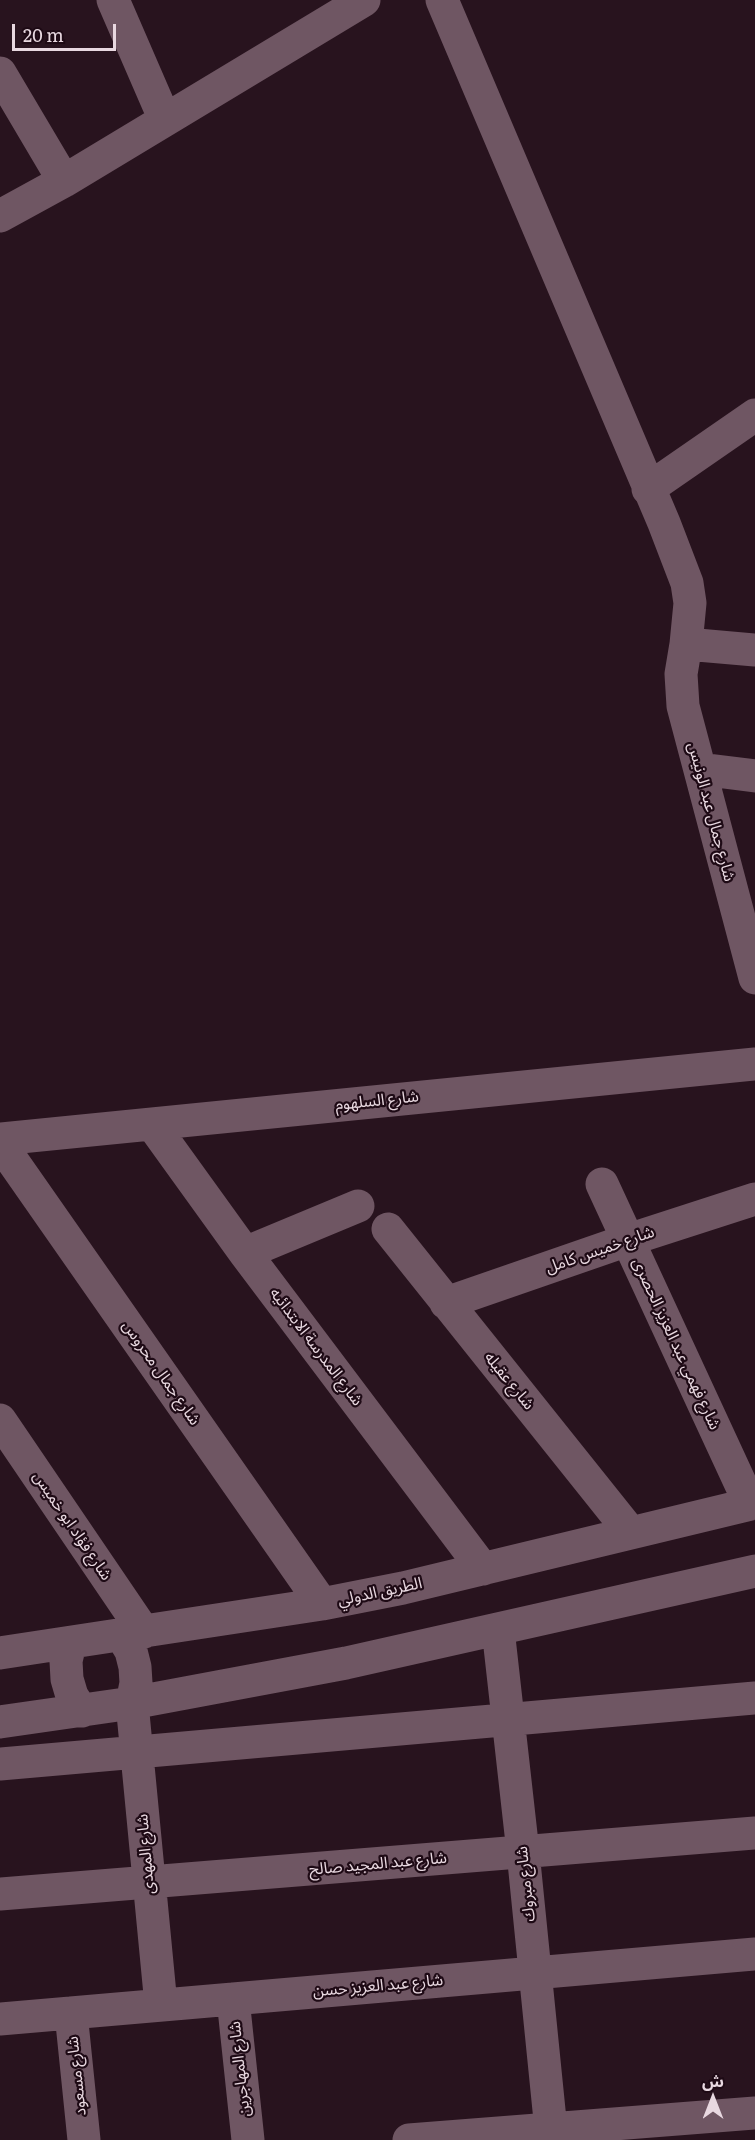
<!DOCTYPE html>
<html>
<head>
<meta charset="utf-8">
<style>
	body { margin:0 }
	#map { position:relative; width:755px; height:2140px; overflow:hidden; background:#28131e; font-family:Literata,"Noto Sans Arabic",serif }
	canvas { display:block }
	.north { position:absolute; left:683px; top:2068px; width:60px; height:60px; -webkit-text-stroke:4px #1e0a15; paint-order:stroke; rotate:0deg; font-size:16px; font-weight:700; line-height:24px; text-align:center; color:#e8d8e0 }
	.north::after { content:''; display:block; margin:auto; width:21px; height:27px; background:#e8d8e0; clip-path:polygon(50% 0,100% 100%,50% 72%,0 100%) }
	.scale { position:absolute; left:12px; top:24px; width:104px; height:27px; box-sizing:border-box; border:3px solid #e8d8e0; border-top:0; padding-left:8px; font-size:18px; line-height:21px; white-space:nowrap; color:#e8d8e0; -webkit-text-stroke:4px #1e0a15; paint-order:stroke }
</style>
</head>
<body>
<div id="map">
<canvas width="755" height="2140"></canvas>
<div class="north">ش</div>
<div class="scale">20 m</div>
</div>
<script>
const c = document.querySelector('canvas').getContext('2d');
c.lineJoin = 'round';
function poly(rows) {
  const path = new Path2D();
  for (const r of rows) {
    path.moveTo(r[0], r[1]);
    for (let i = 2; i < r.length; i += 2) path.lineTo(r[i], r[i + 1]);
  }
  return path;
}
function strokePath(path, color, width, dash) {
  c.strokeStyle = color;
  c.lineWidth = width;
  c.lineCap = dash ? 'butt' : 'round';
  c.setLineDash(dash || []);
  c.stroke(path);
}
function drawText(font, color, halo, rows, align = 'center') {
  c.font = font + ' Literata,"Noto Sans Arabic",serif';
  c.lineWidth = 4.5;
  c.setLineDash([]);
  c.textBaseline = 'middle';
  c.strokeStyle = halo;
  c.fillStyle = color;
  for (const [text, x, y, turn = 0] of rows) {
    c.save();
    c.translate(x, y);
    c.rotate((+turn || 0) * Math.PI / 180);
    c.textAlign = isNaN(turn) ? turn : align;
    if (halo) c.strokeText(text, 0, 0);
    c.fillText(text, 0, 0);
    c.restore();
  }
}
strokePath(poly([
	[113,0,165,120],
	[442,0,664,523,687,583,690,603,686,644,681,674,683,706,755,978],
	[0,73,64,181],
	[0,216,64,181,364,0],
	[648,489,755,415],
	[686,644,755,650],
	[700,769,755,776],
	[152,1124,245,1253,483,1569],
	[0,1139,755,1064],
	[0,1143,322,1604],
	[602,1184,750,1504],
	[388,1229,631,1533],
	[245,1253,358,1206],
	[446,1303,628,1240,755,1199],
	[0,1420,144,1632],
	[498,1629,523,1852,552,2140],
	[122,1636,131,1651,135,1667,136,1683,132,1703,161,2005],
	[70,1644,66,1661,67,1679,72,1696,82,1711],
	[0,1653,322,1604,403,1588,755,1503],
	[0,1722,132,1703,346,1663,755,1571],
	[0,1764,755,1698],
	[0,1894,755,1833],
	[233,1999,248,2140],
	[71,2013,84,2140],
	[0,2019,755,1954],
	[409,2140,755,2113]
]), '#6f5663', 33);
drawText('16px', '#e8d8e0', '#1e0a15', [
	["شارع جمال عبد الونيس",711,812,75],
	["شارع السلهوم",377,1101,-6],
	["شارع خميس كامل",600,1250,-19],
	["شارع فهمي عبد العزيز الحصرى",676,1344,65],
	["شارع المدرسة الابتدائيه",316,1347,53],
	["شارع جمال محروس",161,1373,55],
	["شارع عقيله",509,1381,51],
	["شارع فؤاد ابو خميس",72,1526,56],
	["الطريق الدولي",380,1592,-12],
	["شارع المهدى",146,1854,-95],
	["شارع عبد المجيد صالح",378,1864,-5],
	["شارع مبروك",526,1884,-96],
	["شارع عبد العزيز حسن",378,1986,-5],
	["شارع المهاجرين",240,2069,-96],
	["شارع مسعود",77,2076,-96]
]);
</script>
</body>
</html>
